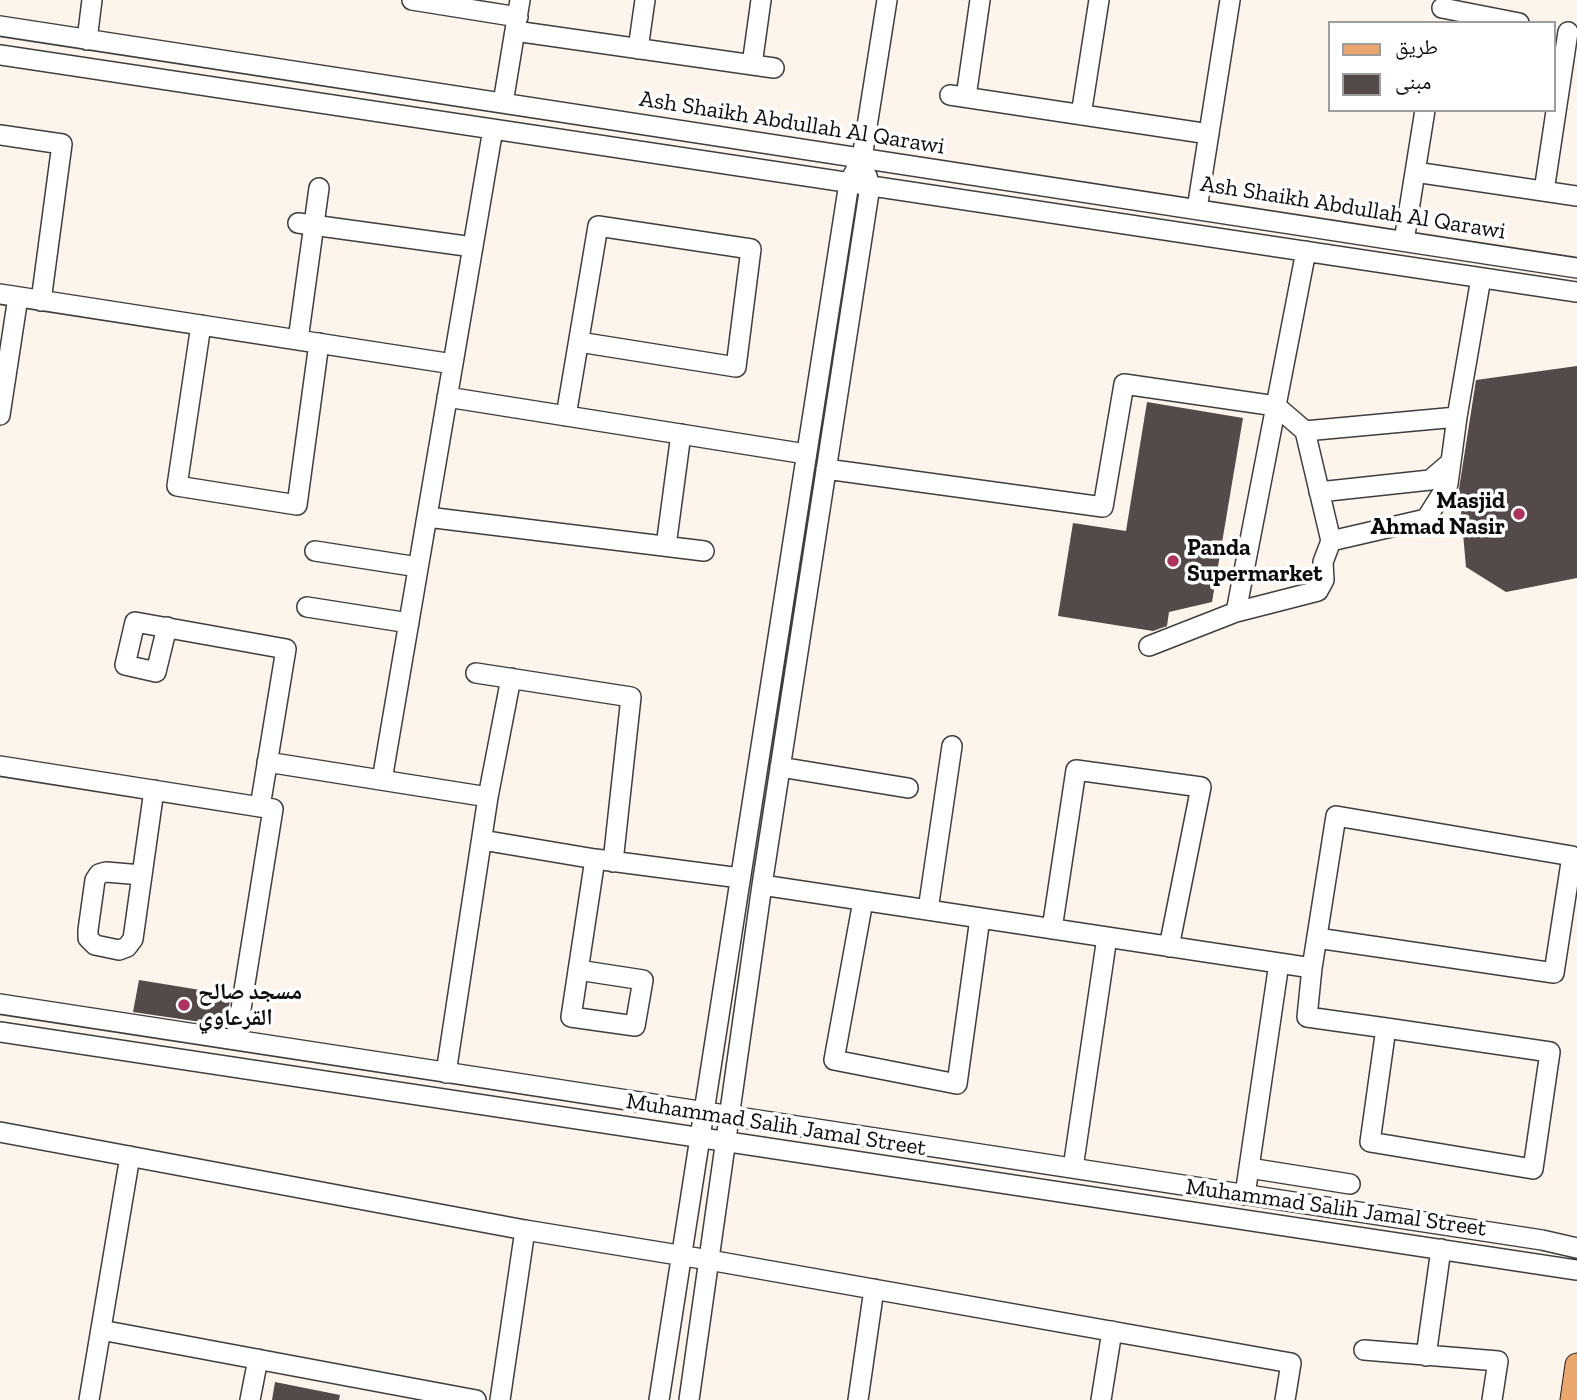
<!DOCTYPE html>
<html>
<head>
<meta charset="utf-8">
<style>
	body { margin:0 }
	#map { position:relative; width:1577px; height:1400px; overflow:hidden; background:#fdf4ec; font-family:"Zilla Slab","Noto Naskh Arabic",serif }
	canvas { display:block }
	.legend { position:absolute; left:1328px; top:21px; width:228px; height:91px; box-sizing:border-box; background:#fff; border:2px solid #9d9d9d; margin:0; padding:9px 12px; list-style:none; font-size:21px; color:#0b0b0b }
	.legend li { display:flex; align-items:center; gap:14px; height:35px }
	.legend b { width:35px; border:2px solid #9d9d9d }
</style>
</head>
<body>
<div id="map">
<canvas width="1577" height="1400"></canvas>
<ul class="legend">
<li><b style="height:9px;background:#eba66e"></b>طريق</li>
<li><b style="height:19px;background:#534a49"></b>مبنى</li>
</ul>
</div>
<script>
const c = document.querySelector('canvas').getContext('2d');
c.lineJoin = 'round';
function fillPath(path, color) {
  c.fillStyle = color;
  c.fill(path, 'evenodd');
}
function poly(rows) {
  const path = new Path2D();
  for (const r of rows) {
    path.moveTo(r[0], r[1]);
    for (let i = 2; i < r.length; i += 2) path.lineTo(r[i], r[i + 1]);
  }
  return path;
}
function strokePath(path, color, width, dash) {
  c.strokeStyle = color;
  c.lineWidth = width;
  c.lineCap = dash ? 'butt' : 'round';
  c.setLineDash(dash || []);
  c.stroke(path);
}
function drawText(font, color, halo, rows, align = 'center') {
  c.font = font + ' "Zilla Slab","Noto Naskh Arabic",serif';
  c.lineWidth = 7;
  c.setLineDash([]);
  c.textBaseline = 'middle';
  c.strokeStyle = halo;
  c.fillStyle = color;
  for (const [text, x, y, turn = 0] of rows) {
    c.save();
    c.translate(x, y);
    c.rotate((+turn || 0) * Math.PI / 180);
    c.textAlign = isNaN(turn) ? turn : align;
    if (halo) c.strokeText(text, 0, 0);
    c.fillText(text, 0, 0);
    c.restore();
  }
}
fillPath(poly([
	[1577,366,1577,578,1506,592,1466,567,1459,489,1476,380],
	[1147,402,1243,418,1212,602,1169,612,1167,626,1153,631,1058,616,1073,523,1126,531],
	[139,980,231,995,226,1022,201,1022,133,1012],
	[275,1382,340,1395,339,1400,272,1400]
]), '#534a49');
const minor = poly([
	[412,0,518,17],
	[1442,8,1519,23],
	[0,26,1577,268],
	[515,31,774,68],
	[87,40,92,0],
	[638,49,645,0],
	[0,55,1577,292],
	[752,65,761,0],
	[950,95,1209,134],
	[966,97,980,0],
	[503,103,520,0],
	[1081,115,1099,0],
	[0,135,62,144,41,301],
	[1415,172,1577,196],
	[1544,191,1568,32],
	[1197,209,1230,0],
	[298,223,473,247],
	[1404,241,1425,110],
	[0,294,453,364],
	[201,325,177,486,297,505,319,343],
	[298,340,319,188],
	[447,397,806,454],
	[0,415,18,297],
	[566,416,598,226,751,249,736,367,579,342],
	[1305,431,1331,541,1426,519,1448,484,1457,417],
	[826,469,1103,507,1124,384,1276,406,1305,431,1457,417,1481,278],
	[1319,492,1430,480,1451,462],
	[427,517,704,551],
	[666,546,681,434],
	[315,551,418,567],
	[307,607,409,623],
	[1236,612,1318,591,1324,580,1323,562,1331,541],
	[167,627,156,672,125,665,135,622,286,649,260,807],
	[1149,646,1236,612,1306,251],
	[476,673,631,697,613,862],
	[267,762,488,797],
	[0,766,273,809,236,1040],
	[780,767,908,788],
	[382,780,493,129],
	[482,840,595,859,740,878],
	[142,875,106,872,99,874,95,880,88,930,88,938,95,945,119,950,127,947,133,939,154,790],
	[762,885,1312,968],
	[863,901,834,1060,957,1084,980,918],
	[928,910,952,746],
	[1052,929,1076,770,1201,787,1169,947],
	[1317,938,1554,973,1572,856,1336,816,1312,968,1307,1017,1386,1028,1550,1052,1533,1169,1370,1142,1386,1028],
	[578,970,643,980,635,1026,571,1017,595,859],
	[0,1004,1542,1240,1577,1248],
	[0,1032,1577,1270],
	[446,1073,488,797,511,678],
	[0,1132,525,1230,709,1260,1291,1363,1285,1400],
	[1073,1168,1107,937],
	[1249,1168,1350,1184],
	[1245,1195,1279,963],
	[101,1330,476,1400],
	[1364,1350,1498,1361,1492,1400],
	[1426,1356,1441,1249],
	[89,1400,130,1156],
	[250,1400,258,1359],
	[500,1400,525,1230],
	[659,1400,849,183,862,158,887,0],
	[689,1400,762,885,870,186,867,176],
	[858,1400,874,1289],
	[1101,1400,1112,1331]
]);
const major = poly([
	[1572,1400,1577,1365]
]);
strokePath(minor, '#3e3e3e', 22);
strokePath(major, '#1c1c1c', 25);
strokePath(minor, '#fff', 19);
strokePath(major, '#eba66e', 23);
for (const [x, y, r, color] of [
	[1519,514,7,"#ad325d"],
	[1173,561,7,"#ad325d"],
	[184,1005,7,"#ad325d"]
]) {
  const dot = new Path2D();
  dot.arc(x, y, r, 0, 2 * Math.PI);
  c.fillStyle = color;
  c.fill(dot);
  strokePath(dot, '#fff', 2.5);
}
drawText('23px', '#0b0b0b', '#fff', [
	["Ash Shaikh Abdullah Al Qarawi",792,123,9],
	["Ash Shaikh Abdullah Al Qarawi",1353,208,9],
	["Muhammad Salih Jamal Street",776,1125,9],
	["Muhammad Salih Jamal Street",1336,1208,8]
]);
drawText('bold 23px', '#0b0b0b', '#fff', [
	["Masjid",1505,501,"right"],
	["Ahmad Nasir",1505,527,"right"],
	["Panda",1187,548],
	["Supermarket",1187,574],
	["مسجد صالح",198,992],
	["القرعاوي",198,1018]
], 'left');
</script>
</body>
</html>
